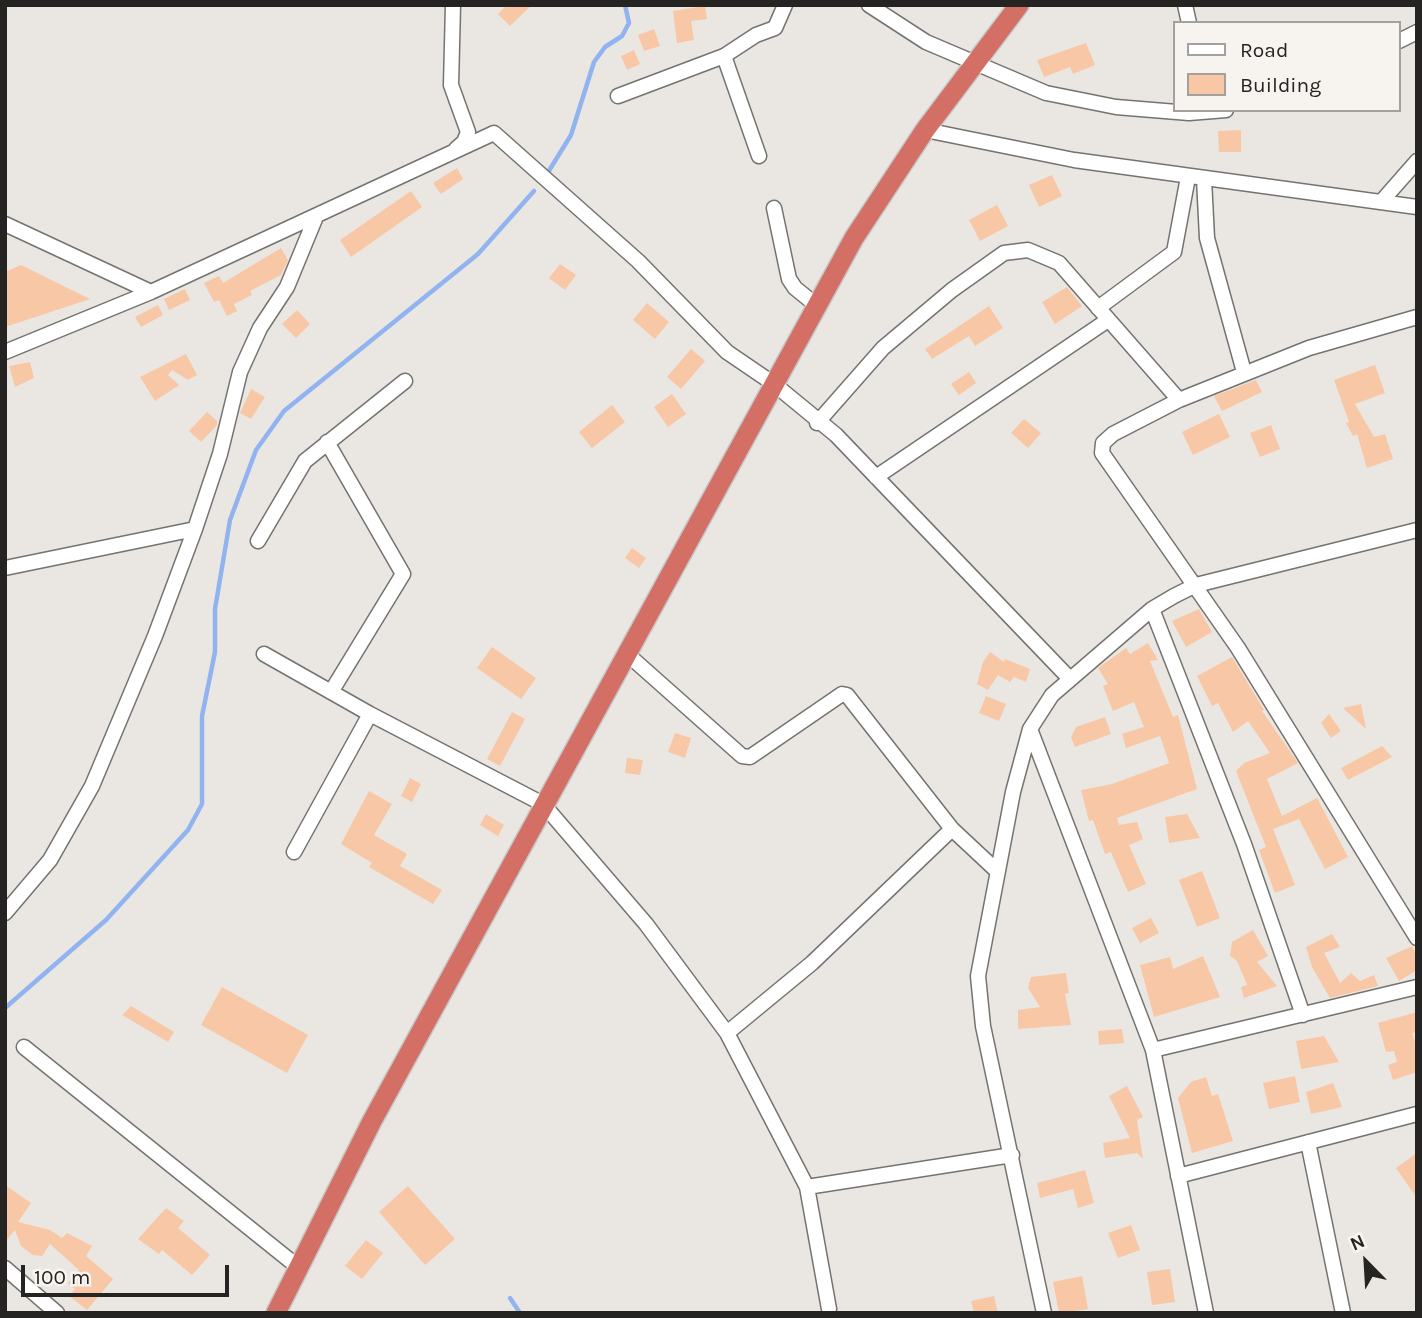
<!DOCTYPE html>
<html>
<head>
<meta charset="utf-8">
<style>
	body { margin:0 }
	#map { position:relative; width:1422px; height:1318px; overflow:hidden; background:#eae7e3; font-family:Karla,sans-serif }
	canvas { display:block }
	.frame { position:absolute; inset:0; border:7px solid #252423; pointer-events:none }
	.legend { position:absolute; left:1173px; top:21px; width:228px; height:91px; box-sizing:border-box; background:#f7f4f0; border:2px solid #a3a19e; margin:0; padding:9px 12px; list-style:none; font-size:21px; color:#252423 }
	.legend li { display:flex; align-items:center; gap:14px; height:35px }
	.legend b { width:35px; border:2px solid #a3a19e }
	.north { position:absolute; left:1331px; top:1227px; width:70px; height:70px; -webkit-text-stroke:5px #f7f4f0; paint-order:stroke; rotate:336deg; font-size:19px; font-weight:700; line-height:28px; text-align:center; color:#252423 }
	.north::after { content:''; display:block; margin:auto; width:24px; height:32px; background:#252423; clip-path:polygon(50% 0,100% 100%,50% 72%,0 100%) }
	.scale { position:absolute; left:21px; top:1265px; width:208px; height:32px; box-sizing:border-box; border:4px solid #252423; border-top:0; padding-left:9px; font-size:21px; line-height:24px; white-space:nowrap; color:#252423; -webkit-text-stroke:5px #f7f4f0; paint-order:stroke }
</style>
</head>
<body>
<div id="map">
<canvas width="1422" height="1318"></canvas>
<div class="frame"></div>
<ul class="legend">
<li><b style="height:9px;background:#fff"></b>Road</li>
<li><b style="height:19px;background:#f8c7a5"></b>Building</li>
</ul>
<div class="north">N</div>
<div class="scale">100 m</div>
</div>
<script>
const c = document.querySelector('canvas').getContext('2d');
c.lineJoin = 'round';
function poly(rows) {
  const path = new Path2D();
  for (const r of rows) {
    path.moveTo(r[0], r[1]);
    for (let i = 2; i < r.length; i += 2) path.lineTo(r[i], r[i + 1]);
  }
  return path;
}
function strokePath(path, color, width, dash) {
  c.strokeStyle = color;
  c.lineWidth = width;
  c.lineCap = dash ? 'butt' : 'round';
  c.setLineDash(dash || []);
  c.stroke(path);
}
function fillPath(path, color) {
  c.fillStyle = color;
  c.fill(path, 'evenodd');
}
strokePath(poly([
	[547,174,571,135,594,62,605,47,622,36,629,23,625,5],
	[5,1008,106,920,188,830,202,804,202,716,215,652,215,609,230,520,256,450,284,411,478,254,534,191],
	[510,1298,520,1313]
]), '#91b3f0', 4.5);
fillPath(poly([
	[507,5,532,5,510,26,498,14],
	[705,6,707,19,691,21,694,40,677,43,673,11],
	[654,29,660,46,644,51,638,35],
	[1086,43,1095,65,1073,74,1070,67,1044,77,1037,60],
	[634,50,640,64,627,70,621,56],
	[1241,130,1241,152,1219,152,1218,131],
	[457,168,463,179,441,194,433,183],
	[1052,175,1062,196,1039,207,1029,185],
	[411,191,422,207,351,257,340,240],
	[997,205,1008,226,980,241,969,220],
	[281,248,288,260,281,275,250,291,252,295,234,304,237,311,227,316,219,300,214,302,204,283,219,276,223,283],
	[560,264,576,275,565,290,549,278],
	[21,265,90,299,5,327,5,272],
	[1067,287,1082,306,1055,324,1042,302],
	[185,289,190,300,169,310,164,299],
	[647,303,669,322,655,339,633,320],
	[158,305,163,315,141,327,135,317],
	[989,306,1003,328,975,346,969,336,932,359,925,349],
	[297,310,310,324,296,338,282,324],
	[691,349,705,361,681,389,667,377],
	[186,354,197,375,188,380,172,370,168,375,179,385,155,401,140,377],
	[30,362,34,378,15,387,9,366],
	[1375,365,1385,393,1355,404,1374,437,1385,434,1393,459,1367,468,1357,434,1353,436,1346,423,1349,422,1334,380],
	[969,372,976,383,959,395,951,384],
	[1256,380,1262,392,1222,411,1214,396],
	[251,389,265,397,251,419,240,413],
	[672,394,686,414,668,427,654,407],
	[612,405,625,422,592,448,579,432],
	[207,412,217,421,217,425,201,442,189,431],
	[1219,414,1230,437,1193,455,1182,432],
	[1024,419,1041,433,1028,448,1011,433],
	[1271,425,1280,449,1260,457,1250,433],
	[632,548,646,558,639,568,625,558],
	[1199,609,1212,632,1186,647,1172,621],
	[1148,643,1158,660,1150,661,1173,717,1178,715,1197,789,1117,818,1119,825,1137,822,1143,839,1129,845,1146,884,1128,892,1111,852,1105,854,1093,820,1089,821,1081,790,1112,784,1169,763,1160,736,1126,748,1122,734,1144,727,1134,702,1113,711,1103,686,1108,684,1098,668,1126,648,1130,654],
	[492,647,536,678,521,699,477,668],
	[990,652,1004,662,1005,659,1030,669,1026,682,1014,677,1010,682,998,675,988,690,977,684,983,662],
	[1232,657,1264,710,1262,711,1298,763,1267,779,1282,816,1317,798,1348,857,1325,869,1299,819,1273,829,1295,885,1275,893,1259,850,1266,847,1236,771,1244,763,1270,753,1248,721,1233,732,1218,703,1212,706,1197,676],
	[986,696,1006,704,999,721,979,713],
	[1361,704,1366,729,1343,708],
	[512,712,525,719,500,766,487,759],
	[1329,714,1341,731,1331,738,1321,723],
	[1105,717,1111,734,1075,747,1071,737,1076,727],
	[675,733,691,738,685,758,668,752],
	[1382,746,1392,757,1348,780,1341,768],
	[627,758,643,760,640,775,625,773],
	[410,778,421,784,412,802,401,796],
	[369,791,392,804,374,835,407,854,400,866,442,890,433,904,369,867,372,863,341,844],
	[486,814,504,825,498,836,480,825],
	[1187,814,1200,838,1169,843,1165,817],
	[1202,871,1220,918,1197,927,1179,880],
	[1151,918,1159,933,1140,943,1132,928],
	[1253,930,1268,956,1257,962,1277,986,1244,998,1241,987,1247,985,1237,961,1230,956,1232,942],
	[1332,934,1340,947,1324,953,1340,983,1351,973,1360,981,1374,975,1378,986,1330,998,1312,967,1306,947],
	[1412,946,1417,956,1417,970,1399,981,1386,958],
	[1203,956,1220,997,1154,1017,1140,965,1170,957,1173,969],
	[1066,973,1069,993,1065,994,1071,1025,1018,1029,1018,1010,1040,1007,1028,988,1031,977],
	[222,987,308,1035,287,1073,201,1025],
	[131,1006,174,1032,168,1042,122,1015],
	[1417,1012,1417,1032,1412,1033,1417,1047,1417,1072,1393,1080,1388,1065,1397,1062,1394,1051,1386,1052,1378,1023],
	[1122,1029,1124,1043,1099,1045,1098,1031],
	[1324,1036,1339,1062,1301,1069,1296,1041],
	[1295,1076,1300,1102,1269,1109,1263,1083],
	[1206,1077,1212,1096,1218,1094,1233,1141,1192,1153,1178,1098,1191,1082],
	[1333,1083,1342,1107,1311,1114,1306,1092],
	[1127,1086,1143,1117,1137,1120,1143,1159,1137,1153,1105,1158,1103,1143,1130,1138,1109,1096],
	[1417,1153,1417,1198,1396,1168],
	[1085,1170,1094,1203,1078,1208,1073,1189,1040,1198,1037,1183],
	[5,1185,31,1203,18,1222,50,1230,62,1238,67,1233,92,1246,86,1256,113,1279,87,1310,69,1296,75,1289,68,1283,79,1270,50,1244,42,1256,33,1255,21,1246,15,1230,5,1242],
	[408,1186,455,1239,425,1265,379,1212],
	[166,1208,184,1221,178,1228,210,1255,192,1275,162,1250,159,1254,138,1239],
	[1131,1225,1140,1250,1118,1258,1108,1233],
	[366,1240,383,1253,362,1279,345,1266],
	[1170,1269,1175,1302,1152,1305,1147,1272],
	[1082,1276,1088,1309,1059,1313,1053,1282],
	[994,1296,998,1313,974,1313,971,1301]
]), '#f8c7a5');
const minor = poly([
	[453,5,451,85,468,132,464,142,456,149],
	[869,5,926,42,1046,93,1116,107,1189,113,1226,110],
	[1185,5,1189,23],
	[1399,41,1417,32],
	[724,56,759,156],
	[618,96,724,56,756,35,775,28,785,5],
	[925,130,1074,160,1417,207],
	[1204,179,1207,238,1244,372],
	[1381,202,1417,161],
	[774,208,789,279,795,288,816,305],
	[5,224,151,292],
	[1098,308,1174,252,1188,177],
	[1417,317,1309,348,1179,400,1113,434,1103,443,1102,453,1238,648,1417,938],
	[5,352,151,292,494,133,638,261,727,352,774,384,836,435,1070,679],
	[817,423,883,348,952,290,1004,253,1028,250,1059,263,1179,400],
	[327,442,403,574,331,692],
	[876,477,1108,320],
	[258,541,305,461,405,381],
	[5,568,195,529],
	[1152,609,1244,844,1303,1015],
	[626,653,742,756,750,757,842,694,847,695,952,829,997,871],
	[264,654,370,714,543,804,646,924,727,1033,807,1187,829,1309],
	[1030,729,1153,1050,1206,1313],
	[294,852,370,714],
	[5,913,50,860,92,786,155,636,195,529,220,454,240,372,260,328,287,287,315,219],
	[727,1033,812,963,952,829],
	[24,1047,298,1267],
	[1153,1050,1417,987],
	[1308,1142,1343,1313],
	[1178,1176,1417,1114],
	[807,1187,1012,1155],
	[5,1268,57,1313],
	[1044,1313,983,1026,978,976,1013,792,1030,729,1052,695,1152,609,1174,596,1196,585,1417,530]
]);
const highway = poly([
	[276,1313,372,1121,854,238,925,130,1019,5]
]);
strokePath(minor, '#75736f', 17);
strokePath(highway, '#c6c6c6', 22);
strokePath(minor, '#fff', 14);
strokePath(highway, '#d36f64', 19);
</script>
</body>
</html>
